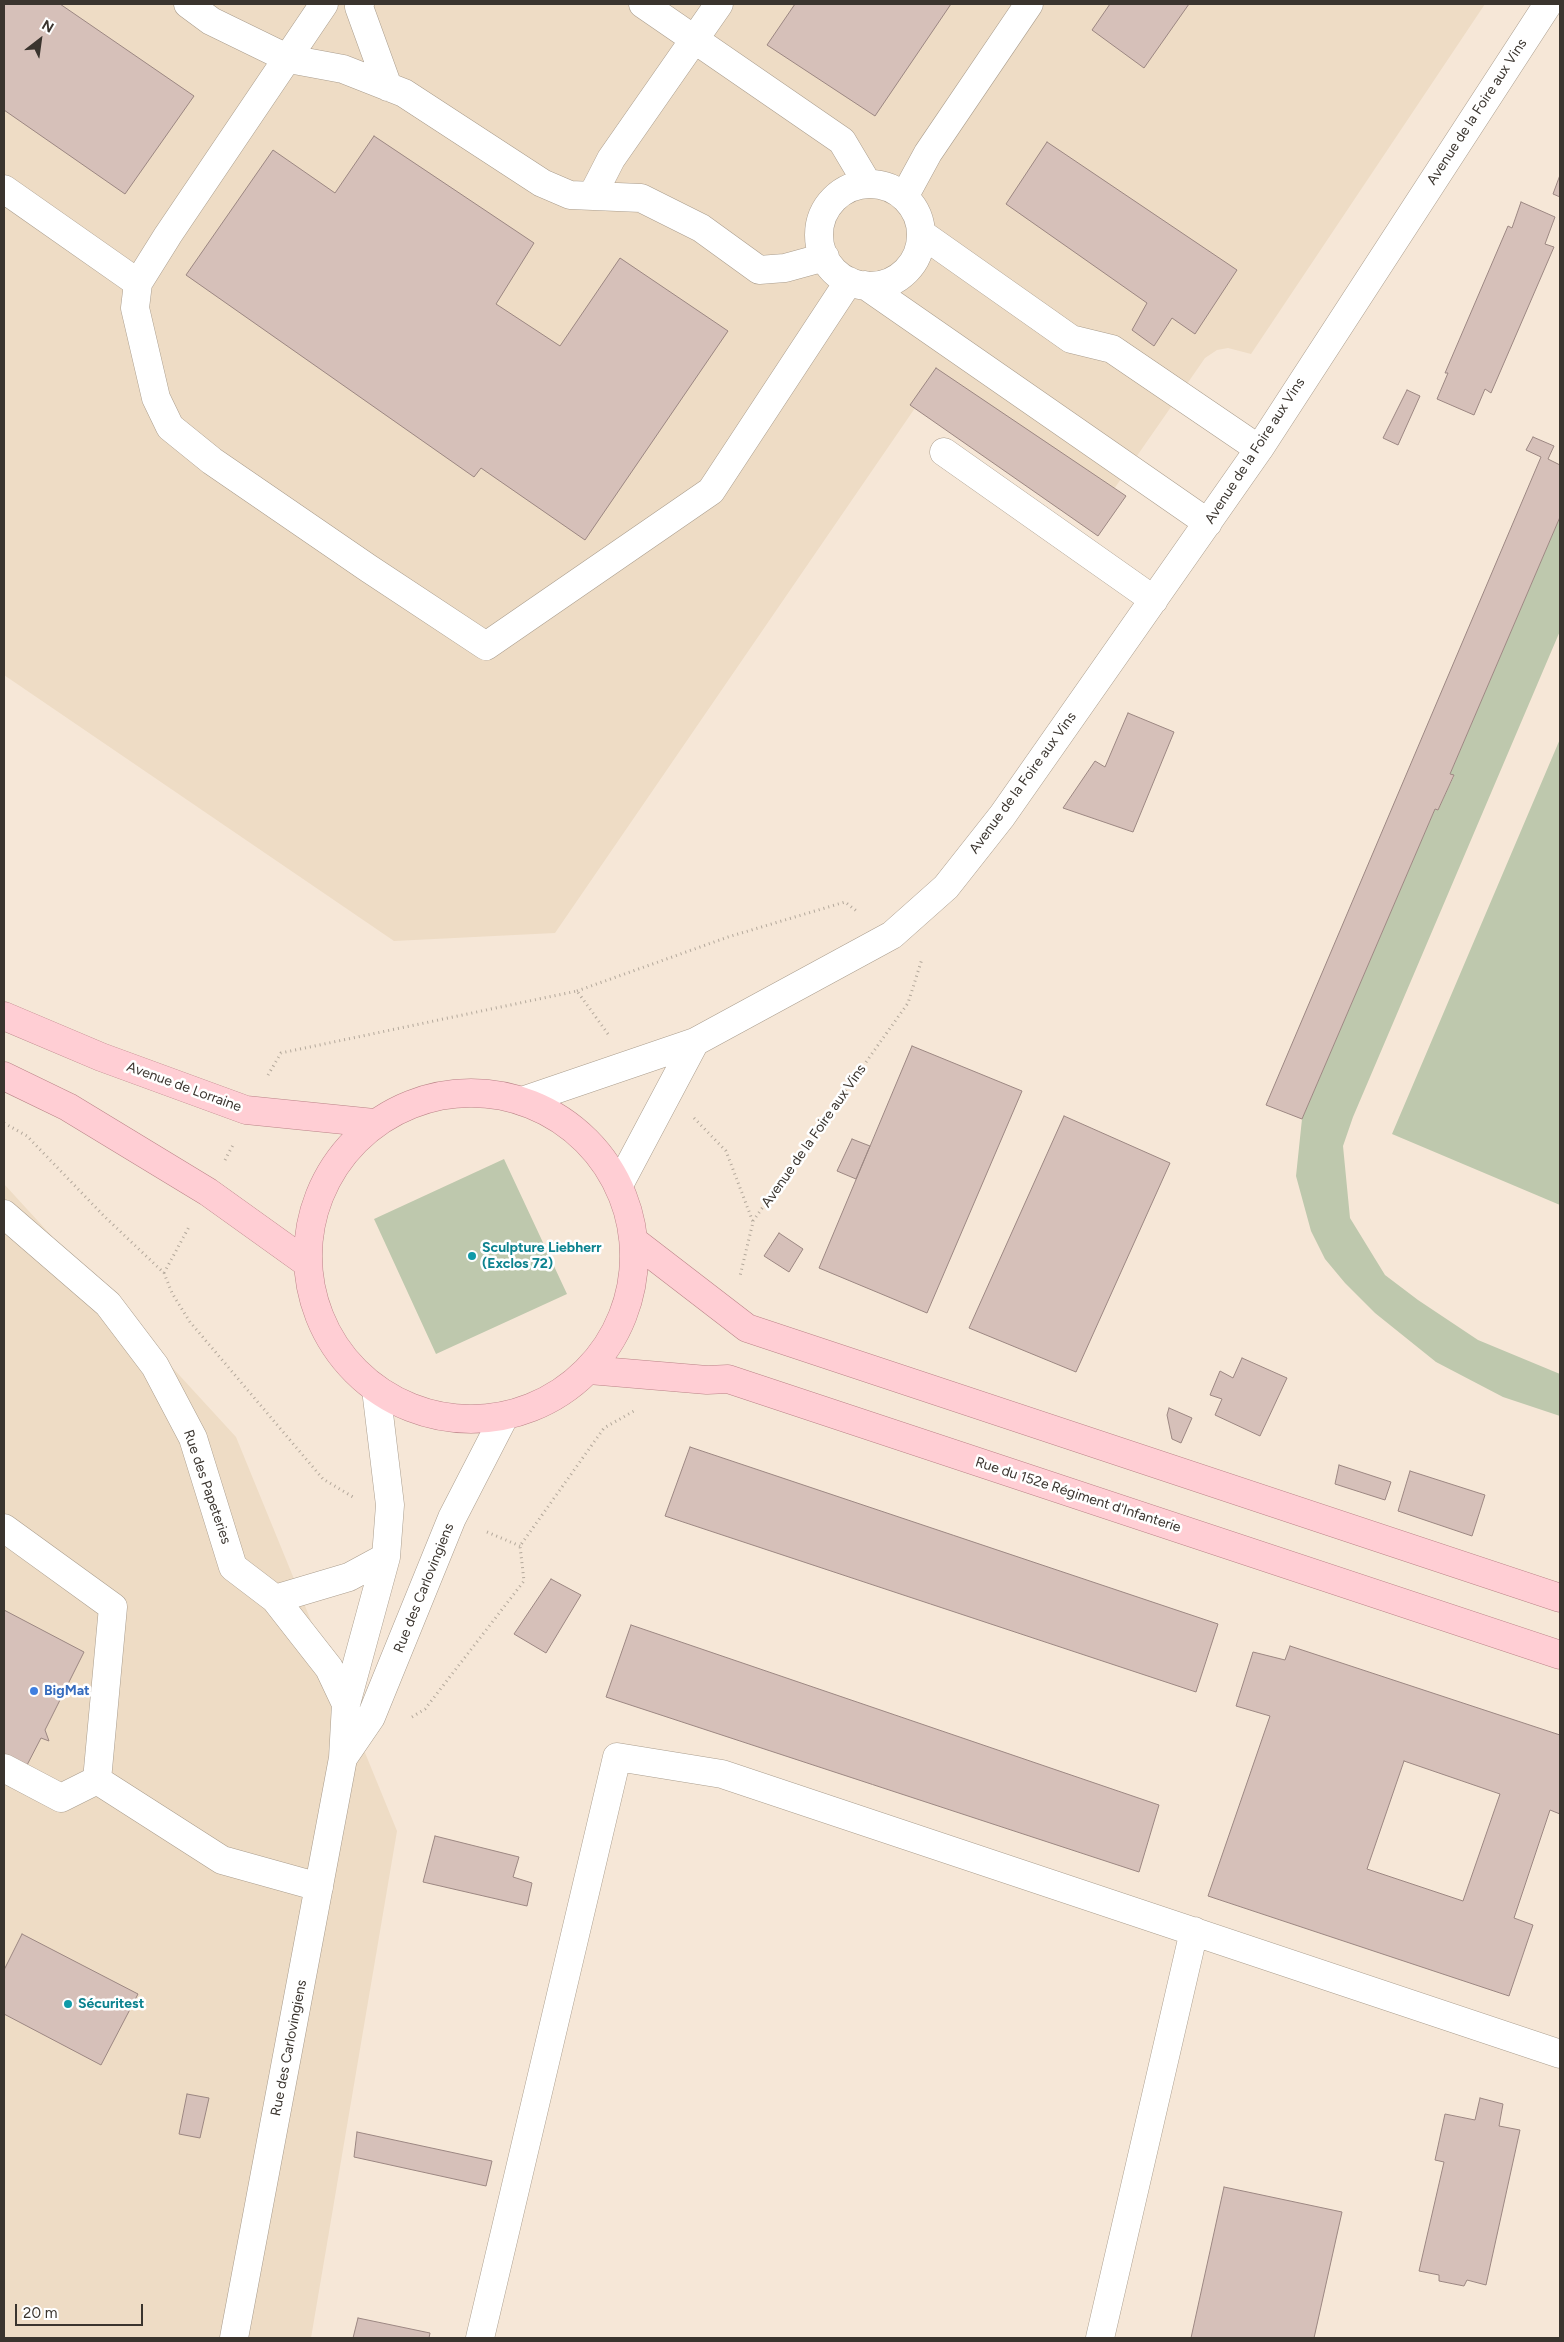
<!DOCTYPE html>
<html>
<head>
<meta charset="utf-8">
<style>
	body { margin:0 }
	#map { position:relative; width:1564px; height:2342px; overflow:hidden; background:#f6e7d7; font-family:Figtree,sans-serif }
	canvas { display:block }
	.frame { position:absolute; inset:0; border:5px solid #3a342e; pointer-events:none }
	.north { position:absolute; left:15px; top:15px; width:50px; height:50px; -webkit-text-stroke:4px #fff; paint-order:stroke; rotate:30deg; font-size:14px; font-weight:700; line-height:20px; text-align:center; color:#3a342e }
	.north::after { content:''; display:block; margin:auto; width:18px; height:22px; background:#3a342e; clip-path:polygon(50% 0,100% 100%,50% 72%,0 100%) }
	.scale { position:absolute; left:15px; top:2304px; width:128px; height:22px; box-sizing:border-box; border:2px solid #3a342e; border-top:0; padding-left:6px; font-size:15px; line-height:18px; white-space:nowrap; color:#3a342e; -webkit-text-stroke:4px #fff; paint-order:stroke }
</style>
</head>
<body>
<div id="map">
<canvas width="1564" height="2342"></canvas>
<div class="frame"></div>
<div class="north">N</div>
<div class="scale">20 m</div>
</div>
<script>
const c = document.querySelector('canvas').getContext('2d');
c.lineJoin = 'round';
function fillPath(path, color) {
  c.fillStyle = color;
  c.fill(path, 'evenodd');
}
function poly(rows) {
  const path = new Path2D();
  for (const r of rows) {
    if (r.length === 3) {
      path.moveTo(r[0] + r[2], r[1]);
      path.arc(r[0], r[1], r[2], 0, 2 * Math.PI);
      continue;
    }
    path.moveTo(r[0], r[1]);
    for (let i = 2; i < r.length; i += 2) path.lineTo(r[i], r[i + 1]);
  }
  return path;
}
function strokePath(path, color, width, dash) {
  c.strokeStyle = color;
  c.lineWidth = width;
  c.lineCap = dash ? 'butt' : 'round';
  c.setLineDash(dash || []);
  c.stroke(path);
}
function drawText(font, color, halo, rows, align = 'center') {
  c.font = font + ' Figtree,sans-serif';
  c.lineWidth = 5;
  c.setLineDash([]);
  c.textBaseline = 'middle';
  c.strokeStyle = halo;
  c.fillStyle = color;
  for (const [text, x, y, turn = 0] of rows) {
    c.save();
    c.translate(x, y);
    c.rotate((+turn || 0) * Math.PI / 180);
    c.textAlign = isNaN(turn) ? turn : align;
    if (halo) c.strokeText(text, 0, 0);
    c.fillText(text, 0, 0);
    c.restore();
  }
}
fillPath(poly([
	[4,4,1485,4,1251,354,1228,348,1217,350,1205,358,1114,489,1126,496,1098,536,915,408,555,933,394,941,4,675],
	[4,1184,236,1437,397,1831,311,2338,4,2338]
]), '#eedcc5');
fillPath(poly([
	[1560,517,1560,631,1353,1117,1343,1146,1350,1218,1385,1275,1418,1300,1478,1340,1560,1374,1560,1416,1503,1397,1436,1362,1375,1313,1345,1283,1325,1259,1311,1231,1296,1176,1302,1119,1435,809,1438,810,1454,776,1450,774],
	[1560,739,1560,1205,1392,1134],
	[504,1159,567,1294,436,1354,374,1219]
]), '#bec8ad');
const building = poly([
	[4,4,60,4,194,96,125,194,4,110,4,4],
	[795,4,951,4,875,116,767,45,795,4],
	[1110,4,1189,4,1144,68,1092,30,1110,4],
	[374,136,534,243,496,304,560,346,620,258,728,331,585,540,481,468,474,477,186,275,273,150,335,193,374,136],
	[1047,142,1237,270,1195,334,1172,318,1154,346,1132,330,1147,303,1006,204,1047,142],
	[1560,175,1560,197,1553,194,1560,175],
	[1521,202,1555,217,1545,244,1554,247,1491,393,1485,389,1474,415,1437,399,1448,373,1445,373,1508,226,1512,228,1521,202],
	[936,368,1126,496,1098,536,910,405,936,368],
	[1407,390,1420,396,1398,445,1383,438,1407,390],
	[1533,437,1554,446,1548,459,1560,465,1560,517,1450,774,1454,775,1438,810,1435,809,1302,1119,1266,1105,1541,457,1526,450,1533,437],
	[1128,713,1174,732,1133,832,1063,808,1095,761,1105,767,1128,713],
	[912,1046,1022,1091,927,1313,819,1268,912,1046],
	[1064,1116,1170,1163,1076,1372,969,1328,1064,1116],
	[852,1139,870,1146,856,1179,837,1171,852,1139],
	[779,1233,803,1249,789,1272,764,1256,779,1233],
	[1242,1358,1287,1378,1260,1436,1215,1415,1222,1399,1210,1395,1220,1371,1233,1378,1242,1358],
	[1169,1408,1192,1418,1181,1443,1172,1439,1167,1415,1169,1408],
	[690,1447,1218,1624,1196,1692,665,1516,690,1447],
	[1339,1465,1391,1482,1385,1500,1335,1484,1339,1465],
	[1410,1471,1485,1495,1472,1536,1398,1511,1410,1471],
	[551,1579,581,1595,546,1653,514,1634,551,1579],
	[4,1610,84,1652,45,1730,49,1741,41,1738,26,1767,4,1756,4,1610],
	[631,1625,1159,1805,1139,1872,606,1697,631,1625],
	[1290,1646,1560,1735,1560,1814,1550,1810,1514,1918,1533,1925,1509,1996,1208,1896,1270,1716,1236,1706,1253,1652,1285,1660,1290,1646],
	[1404,1761,1500,1794,1463,1901,1367,1869,1404,1761],
	[435,1836,519,1857,513,1877,532,1883,527,1906,423,1882,435,1836],
	[22,1934,138,1994,101,2065,4,2014,4,1970,22,1934],
	[187,2094,209,2098,200,2138,179,2134,187,2094],
	[1480,2098,1503,2104,1499,2126,1520,2130,1486,2285,1467,2280,1464,2286,1439,2281,1439,2275,1419,2271,1444,2162,1435,2160,1445,2114,1475,2120,1480,2098],
	[357,2132,492,2161,486,2186,354,2157,357,2132],
	[1224,2187,1342,2212,1314,2338,1191,2338,1224,2187],
	[358,2318,430,2333,429,2338,353,2338,358,2318]
]);
fillPath(building, '#d6c0b9');
strokePath(building, '#9c8782', 1);
const minor = poly([
	[188,4,211,21,289,59,343,69,404,93,542,183,570,195,641,198,701,228,759,270,785,268,825,257],
	[324,4,168,235,138,283,135,308,156,398,170,427,212,461,368,568,486,646,711,491,849,281],
	[360,4,359,7,388,87],
	[643,4,842,141,867,183],
	[870,235,51],
	[4,189,138,283],
	[592,196,611,159,719,4],
	[904,197,928,153,1029,4],
	[922,234,1071,339,1112,349,1259,449],
	[865,285,1208,523],
	[944,452,1154,600],
	[522,1101,695,1042,892,935,946,887,1002,816,1259,449,1548,4],
	[619,1185,695,1042],
	[4,1214,108,1304,155,1366,193,1438,233,1567,275,1599,329,1668,346,1704],
	[4,1528,113,1607,97,1780,222,1860,319,1887],
	[275,1599,349,1577,386,1557],
	[343,1758,371,1717,452,1518,504,1417],
	[4,1768,61,1798,97,1780],
	[234,2338,343,1758,346,1704,386,1557,390,1505,376,1389],
	[480,2338,617,1757,722,1774,1560,2054],
	[1100,2338,1194,1931]
]);
const major = poly([
	[4,1016,101,1057,246,1110,374,1123],
	[4,1076,68,1107,208,1192,307,1263],
	[471,1256,163],
	[634,1241,747,1328,1560,1598],
	[589,1370,707,1380,728,1379,1560,1655]
]);
strokePath(minor, '#aa9d8d', 29);
strokePath(major, '#ba8387', 29);
strokePath(poly([
	[577,991,728,937,845,902,858,912],
	[268,1075,281,1053,577,991,608,1034],
	[694,1118,726,1151,753,1222,740,1276],
	[4,1123,27,1136,104,1216,164,1273,172,1293,190,1322,323,1479,353,1497],
	[225,1160,234,1143],
	[753,1221,908,1003,922,959],
	[164,1273,190,1225],
	[487,1532,520,1546],
	[412,1717,425,1709,524,1581,520,1546,604,1428,634,1411]
]), '#b3a89b', 3, [1, 4]);
strokePath(minor, '#fff', 28);
strokePath(major, '#ffced4', 28);
for (const [x, y, r, color] of [
	[472,1256,5,"#0f9aa8"],
	[34,1691,5,"#3f7fe0"],
	[68,2004,5,"#0f9aa8"]
]) {
  const dot = new Path2D();
  dot.arc(x, y, r, 0, 2 * Math.PI);
  c.fillStyle = color;
  c.fill(dot);
  strokePath(dot, '#fff', 2);
}
drawText('14px', '#3a342e', '#fff', [
	["Avenue de la Foire aux Vins",1477,112,-57],
	["Avenue de la Foire aux Vins",1255,451,-57],
	["Avenue de la Foire aux Vins",1023,783,-54],
	["Avenue de Lorraine",184,1087,20],
	["Avenue de la Foire aux Vins",814,1136,-55],
	["Rue des Papeteries",207,1487,71],
	["Rue du 152e Régiment d'Infanterie",1078,1495,18],
	["Rue des Carlovingiens",424,1588,-68],
	["Rue des Carlovingiens",289,2048,-79]
]);
drawText('bold 14px', '#0d838f', '#fff', [
	["Sculpture Liebherr",482,1248],
	["(Exclos 72)",482,1264],
	["Sécuritest",78,2004]
], 'left');
drawText('bold 14px', '#366cbe', '#fff', [
	["BigMat",44,1691]
], 'left');
</script>
</body>
</html>
